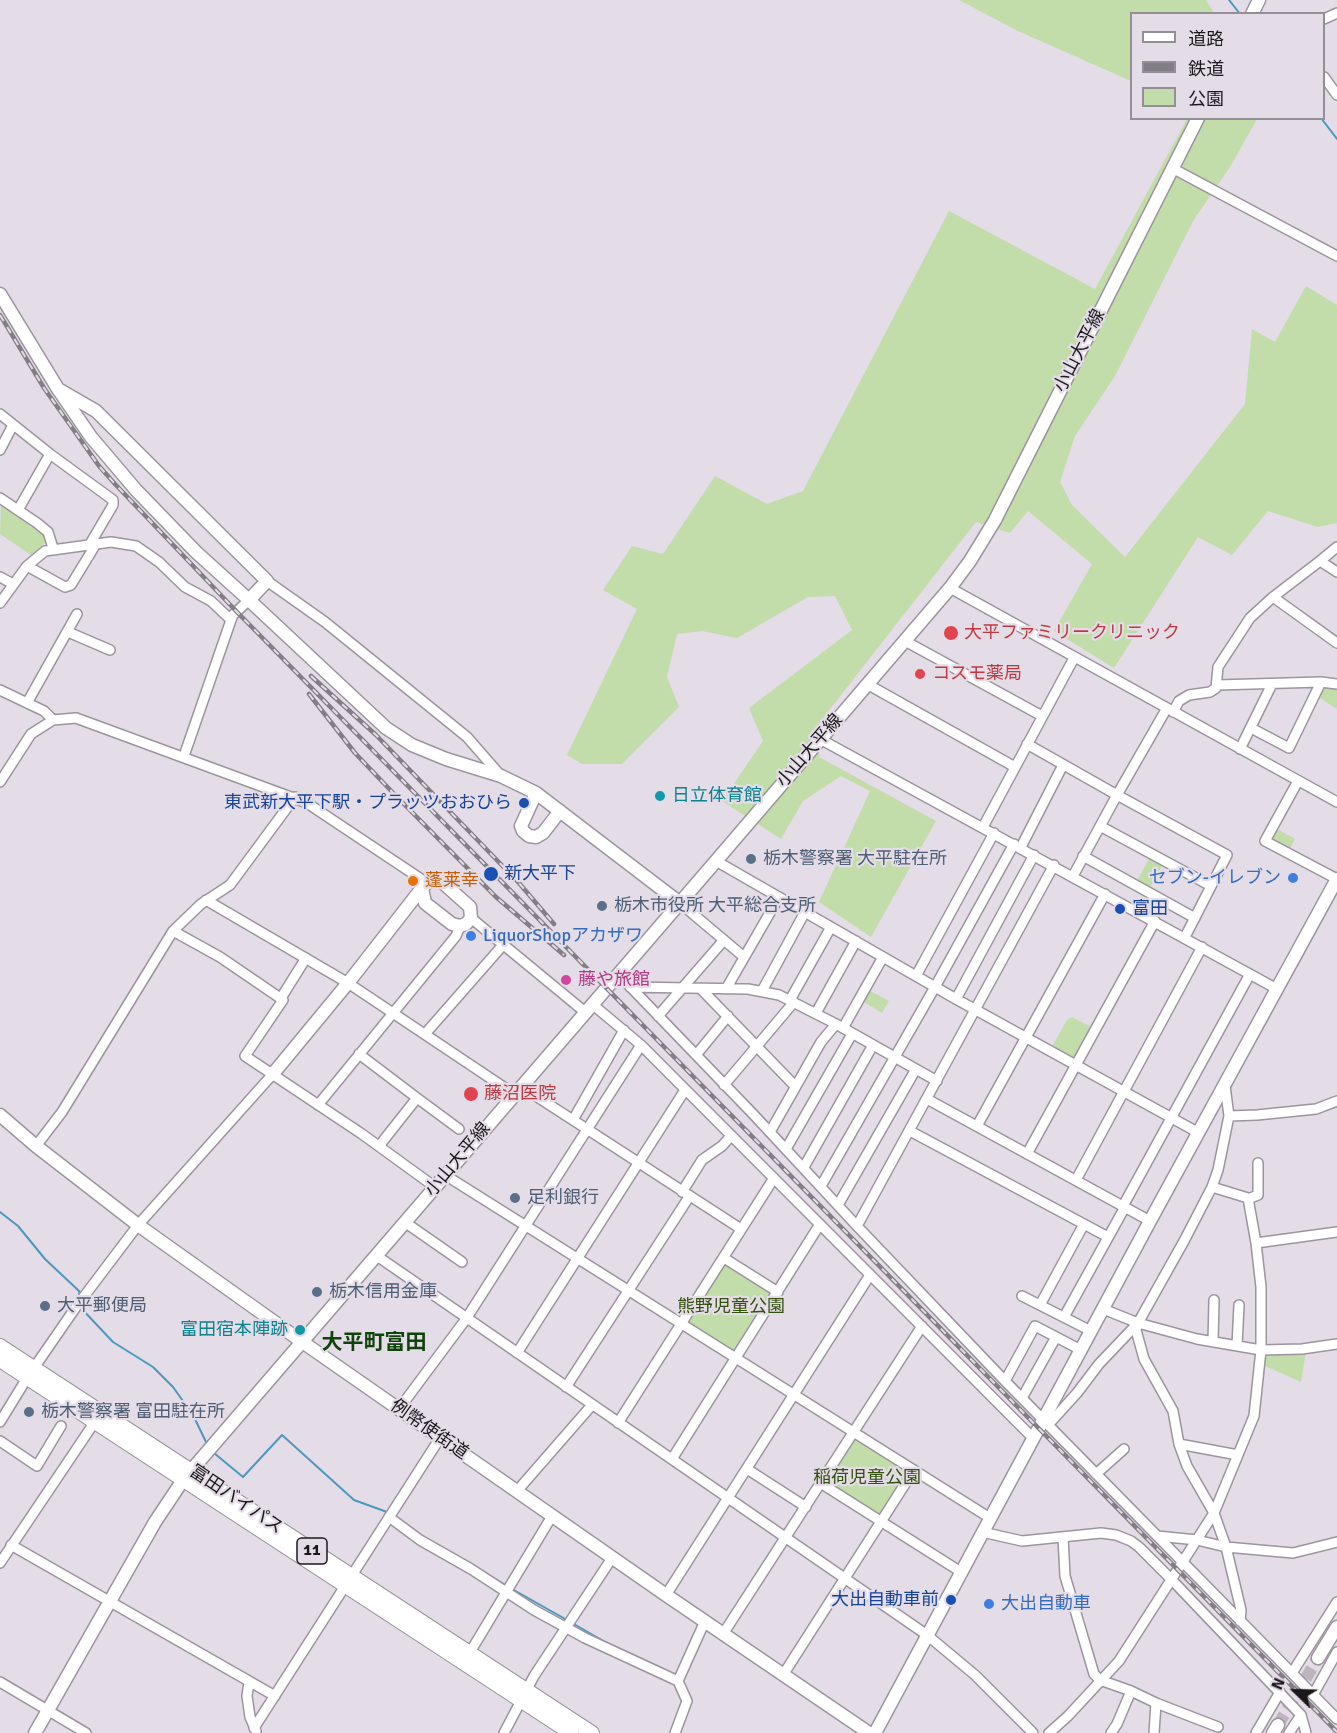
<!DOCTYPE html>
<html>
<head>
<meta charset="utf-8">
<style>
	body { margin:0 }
	#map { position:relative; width:1337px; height:1733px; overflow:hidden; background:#e4dce7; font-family:Signika,"Noto Sans JP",sans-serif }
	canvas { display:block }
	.legend { position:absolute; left:1130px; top:12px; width:195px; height:108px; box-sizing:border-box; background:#e4dce7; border:2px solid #948e96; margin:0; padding:8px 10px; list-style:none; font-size:18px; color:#1b181c }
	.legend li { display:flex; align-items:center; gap:12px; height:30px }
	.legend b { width:30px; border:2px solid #948e96 }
	.north { position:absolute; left:1265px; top:1661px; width:60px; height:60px; -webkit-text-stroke:4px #e4dce7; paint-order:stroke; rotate:293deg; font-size:16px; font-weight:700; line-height:24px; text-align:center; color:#1b181c }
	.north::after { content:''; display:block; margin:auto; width:21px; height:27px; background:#1b181c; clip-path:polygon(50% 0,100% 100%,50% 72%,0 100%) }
</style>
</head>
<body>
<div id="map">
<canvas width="1337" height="1733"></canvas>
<ul class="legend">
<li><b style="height:8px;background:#fff"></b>道路</li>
<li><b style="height:8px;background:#837e85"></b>鉄道</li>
<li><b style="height:16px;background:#c2dcaa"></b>公園</li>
</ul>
<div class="north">N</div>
</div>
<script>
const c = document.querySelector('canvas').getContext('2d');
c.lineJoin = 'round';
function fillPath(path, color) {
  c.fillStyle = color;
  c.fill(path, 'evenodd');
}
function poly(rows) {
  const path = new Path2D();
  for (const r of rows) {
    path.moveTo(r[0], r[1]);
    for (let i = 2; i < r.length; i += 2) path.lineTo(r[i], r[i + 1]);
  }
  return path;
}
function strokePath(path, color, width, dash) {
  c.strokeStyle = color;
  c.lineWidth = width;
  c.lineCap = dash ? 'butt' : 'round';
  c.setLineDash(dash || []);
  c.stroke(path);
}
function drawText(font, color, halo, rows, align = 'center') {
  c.font = font + ' Signika,"Noto Sans JP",sans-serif';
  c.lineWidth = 4.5;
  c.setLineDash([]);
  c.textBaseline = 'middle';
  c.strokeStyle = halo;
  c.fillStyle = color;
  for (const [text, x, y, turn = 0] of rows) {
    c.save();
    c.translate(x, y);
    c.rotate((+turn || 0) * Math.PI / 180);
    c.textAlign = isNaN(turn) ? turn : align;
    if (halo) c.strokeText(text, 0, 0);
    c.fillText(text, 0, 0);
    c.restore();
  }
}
fillPath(poly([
	[959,0,1206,0,1214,13,1132,14,1131,81,1018,31],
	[1187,119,1257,119,1230,167,1193,221,1115,376,1075,436,1060,482,1072,505,1125,557,1245,404,1252,329,1275,342,1306,286,1337,305,1337,523,1318,527,1268,511,1232,555,1198,537,1114,668,1054,631,1092,564,1028,511,1010,533,976,522,820,722,819,757,936,821,871,937,819,902,870,791,841,776,803,801,781,839,722,801,763,741,749,708,852,630,835,596,808,597,737,638,702,631,677,634,667,677,679,707,622,764,582,764,567,755,637,609,603,590,632,546,663,554,715,476,767,504,803,491,949,211,1095,289],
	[1,504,47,538,45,543,31,555,0,534],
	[1326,685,1337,686,1337,709,1320,698],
	[1277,829,1295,839,1290,849,1272,839],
	[1150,857,1163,864,1150,888,1137,881],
	[870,991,889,1001,882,1013,864,1002],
	[1072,1017,1093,1028,1077,1058,1074,1059,1052,1047,1067,1020],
	[725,1262,772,1292,735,1353,691,1326,689,1321],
	[1306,1351,1301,1382,1263,1365,1267,1352],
	[856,1439,908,1472,879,1518,827,1484]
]), '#c2dcaa');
strokePath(poly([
	[1229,0,1240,14],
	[1321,118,1337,139],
	[0,1212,18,1226,45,1259,79,1291,80,1296],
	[81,1308,113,1342,153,1367,173,1387,193,1415,207,1444],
	[214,1453,243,1477,282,1435,354,1500,387,1512],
	[479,1569,507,1586],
	[512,1589,567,1620],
	[572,1623,607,1643,663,1669]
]), '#4e98be', 2);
strokePath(poly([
	[1278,1725,1318,1658]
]), '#bcb5be', 12, [12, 6]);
const street = poly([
	[1324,19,1337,13],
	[1324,77,1337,95],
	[1172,168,1337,256],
	[0,414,50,454,113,500,113,505,90,544],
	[0,450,13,425],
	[0,498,37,523,48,532,53,548],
	[18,510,50,454],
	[1320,561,1337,547],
	[27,566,65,587,71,585,96,544],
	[0,577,13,584],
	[267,581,325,622,467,737,501,776],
	[950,588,1167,708],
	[1273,597,1337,643],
	[0,603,27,566,45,551,111,542,136,546,159,562,185,587,211,601,231,620,184,756],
	[231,620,233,615,249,600],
	[68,632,110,650],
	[905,641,1042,716],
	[867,684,1015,767],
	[1217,685,1321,682,1337,684],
	[0,690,44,711,53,720],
	[27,703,77,614],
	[1173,712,1179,701,1189,695,1210,692,1216,688,1218,667,1250,618,1273,597,1320,561,1337,572],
	[1251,728,1289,748,1321,682],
	[820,739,1277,989],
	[1027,744,1117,795,1167,708,1337,802],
	[1240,749,1272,684],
	[1298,781,1265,841,1337,879],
	[0,782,31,734,53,720,76,718,307,803,427,883],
	[1100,826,1211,886],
	[983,827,1074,658],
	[1021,847,1063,765],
	[1083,856,1195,918],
	[716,861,956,999,1199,1133],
	[1073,876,1117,795,1227,855,1185,937],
	[206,900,348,983,514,1094],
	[680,903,744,957],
	[471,918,585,1012],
	[173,931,220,957,283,1000,245,1056,362,1134,435,1187],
	[618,974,753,1114,857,1226,1005,1381,1337,1719],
	[916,976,994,833],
	[630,987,748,989,779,995,836,1024,937,1081],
	[701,989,795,1086],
	[726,989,779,897],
	[762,991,805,912],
	[281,998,306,958],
	[956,999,1034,855],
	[790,1000,831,927],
	[592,1004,641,1045,1033,1438],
	[816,1013,856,941],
	[658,1016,724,940],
	[843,1028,883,957],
	[425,1034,503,945],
	[359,1054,417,1098,379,1146],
	[696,1055,728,1016],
	[724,1085,794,1002],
	[522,1087,741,1229],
	[417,1098,459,1129],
	[927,1099,1150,1221],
	[318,1105,456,936,460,926],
	[1229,1116,1257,1115,1316,1109,1337,1101],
	[573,1120,624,1030],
	[977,1126,1105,894],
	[910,1131,1108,1237],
	[770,1132,821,1042,836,1024],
	[36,1146,62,1112,173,931,201,904,230,885,295,797],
	[786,1149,852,1034],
	[1027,1154,1155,921],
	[804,1167,873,1045],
	[445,1175,990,1518],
	[1076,1180,1202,947],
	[821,1186,935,987,1014,844],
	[682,1192,702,1160,722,1146,731,1136],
	[1248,1199,1258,1195,1258,1163],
	[838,1205,916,1069],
	[1123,1206,1250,974],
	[406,1223,462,1262],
	[857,1226,1054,865],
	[1256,1243,1337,1232],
	[377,1256,927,1635,975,1675,1033,1733],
	[724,1258,778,1292],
	[1022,1296,1091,1331],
	[1040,1305,1084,1224],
	[1103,1309,1138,1323,1197,1339,1261,1350,1302,1349,1337,1344],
	[1064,1317,1125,1207],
	[1138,1323,1136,1330,1144,1359,1173,1411,1179,1444,1187,1466,1214,1513,1226,1547,1241,1610,1240,1621],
	[1213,1342,1214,1300],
	[1237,1346,1239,1305],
	[517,1353,685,1090],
	[1005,1381,1035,1326,1081,1350],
	[566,1387,689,1197],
	[1022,1398,1056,1337],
	[399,1409,466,1319,641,1045],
	[0,1422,27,1378,76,1307,138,1225,272,1075],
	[618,1423,774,1178],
	[1048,1425,1077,1393,1099,1364,1138,1323,1184,1241,1212,1187,1218,1170,1229,1116,1225,1086],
	[0,1441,37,1466,61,1426],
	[1179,1444,1238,1455],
	[672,1459,820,1224],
	[747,1469,806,1507],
	[1096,1474,1124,1449],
	[822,1484,961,1572],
	[517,1491,592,1405],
	[389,1517,420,1540,471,1569,534,1610,585,1638,678,1681,687,1701,675,1733],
	[982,1532,1022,1541,1101,1533,1116,1535,1131,1541,1139,1547,1171,1579,1301,1715,1306,1733],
	[1157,1536,1197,1540,1226,1547,1293,1553,1337,1542],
	[1063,1537,1065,1576,1094,1674,1100,1680,1131,1691,1117,1724,1111,1733],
	[11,1545,275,1696],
	[0,1563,94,1423],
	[666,1595,870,1275],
	[723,1634,922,1326],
	[469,1654,552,1516],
	[1292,1673,1337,1602],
	[783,1675,914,1470],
	[678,1681,705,1621],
	[0,1682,86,1733],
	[249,1682,247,1696,250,1717,256,1731],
	[1131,1691,1156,1703,1218,1727],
	[1313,1695,1337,1652],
	[254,1728,440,1438],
	[504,1733,534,1676,612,1558],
	[1049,1733,1068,1716,1119,1661,1214,1513,1254,1416,1261,1350,1261,1287,1256,1243,1248,1198,1212,1187],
	[1154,1733,1156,1703],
	[1256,1733,1280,1692],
	[1289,1733,1301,1715]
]);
const secondary = poly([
	[1252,14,1259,0],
	[0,294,58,389,91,437,136,490,196,552,249,600],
	[58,389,96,411,267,581,249,600,386,728,412,745,446,759,501,776,536,793,680,903],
	[536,793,521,826,523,831,529,836,536,837,543,833,560,811],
	[272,1075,348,983,387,933,422,888,427,883,432,880,442,882,470,907,471,918,466,924,460,926,452,924,425,903,422,888],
	[0,1115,36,1146,138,1225,301,1341,666,1595,869,1733],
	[1318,1658,1337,1627],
	[35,1733,155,1522,183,1480,716,861,950,588,970,561,995,520,1198,118],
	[875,1733,1150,1221,1337,879],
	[1273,1733,1278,1725]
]);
const primary = poly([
	[0,1346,592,1733],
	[0,1360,571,1733]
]);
strokePath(street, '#9c949e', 12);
strokePath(secondary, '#9c949e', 15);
strokePath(primary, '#9c949e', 16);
strokePath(street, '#fff', 9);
strokePath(secondary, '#fff', 12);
strokePath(primary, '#fff', 14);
const rail = poly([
	[0,315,44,388,99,466,115,484,237,612,1337,1732],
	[311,676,376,735,519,883,554,924],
	[309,694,355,753,396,796,496,897,564,955]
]);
strokePath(rail, '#837e85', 4.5);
strokePath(rail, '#e4dce7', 2, [7]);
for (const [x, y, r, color] of [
	[951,633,8,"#e0444e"],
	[920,674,6,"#e0444e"],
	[660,796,6,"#0f9aa8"],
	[524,803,6,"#1a4fb4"],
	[751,859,6,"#5c6f8a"],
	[491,874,8,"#1a4fb4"],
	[1293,878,6,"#3f7fe0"],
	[413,881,6,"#e8710a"],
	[602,906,6,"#5c6f8a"],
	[1120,909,6,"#1a4fb4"],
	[471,936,6,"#3f7fe0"],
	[566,980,6,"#d1479c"],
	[471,1094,8,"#e0444e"],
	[515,1198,6,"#5c6f8a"],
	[317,1292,6,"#5c6f8a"],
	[45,1306,6,"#5c6f8a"],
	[300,1330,6,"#0f9aa8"],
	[29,1412,6,"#5c6f8a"],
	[951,1600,6,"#1a4fb4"],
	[989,1604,6,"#3f7fe0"]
]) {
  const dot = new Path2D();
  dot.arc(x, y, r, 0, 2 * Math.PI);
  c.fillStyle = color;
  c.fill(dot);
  strokePath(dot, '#e4dce7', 2);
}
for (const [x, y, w] of [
	[312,1551,30]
]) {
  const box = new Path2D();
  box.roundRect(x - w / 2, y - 13, w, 26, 4.5);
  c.fillStyle = '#e4dce7';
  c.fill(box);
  strokePath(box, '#1b181c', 1.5);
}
drawText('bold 16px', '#1b181c', null, [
	["11",312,1551]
]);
drawText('18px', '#1b181c', '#e4dce7', [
	["小山大平線",1080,351,-63],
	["小山大平線",810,751,-49],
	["小山大平線",458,1160,-50],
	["例幣使街道",429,1430,35],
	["富田バイパス",236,1500,34]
]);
drawText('18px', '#be3a42', '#e4dce7', [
	["大平ファミリークリニック",964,633],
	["コスモ薬局",932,674],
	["藤沼医院",484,1094]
], 'left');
drawText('18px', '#0d838f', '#e4dce7', [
	["日立体育館",672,796],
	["富田宿本陣跡",288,1330,"right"]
], 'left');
drawText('18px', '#164399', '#e4dce7', [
	["東武新大平下駅・プラッツおおひら",512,803],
	["新大平下",504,874,"left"],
	["富田",1132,909,"left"],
	["大出自動車前",939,1600]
], 'right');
drawText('18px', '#4e5e75', '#e4dce7', [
	["栃木警察署 大平駐在所",763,859],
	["栃木市役所 大平総合支所",614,906],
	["足利銀行",527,1198],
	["栃木信用金庫",329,1292],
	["大平郵便局",57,1306],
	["栃木警察署 富田駐在所",41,1412]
], 'left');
drawText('18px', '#366cbe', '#e4dce7', [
	["セブン-イレブン",1281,878,"right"],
	["LiquorShopアカザワ",483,936],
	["大出自動車",1001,1604]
], 'left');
drawText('18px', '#c56008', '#e4dce7', [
	["蓬莱幸",425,881]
], 'left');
drawText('18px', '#b23c85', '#e4dce7', [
	["藤や旅館",578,980]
], 'left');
drawText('18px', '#33500c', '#e4dce7', [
	["熊野児童公園",731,1307],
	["稲荷児童公園",867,1478]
]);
drawText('bold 21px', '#10430b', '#e4dce7', [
	["大平町富田",374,1343]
]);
</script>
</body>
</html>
